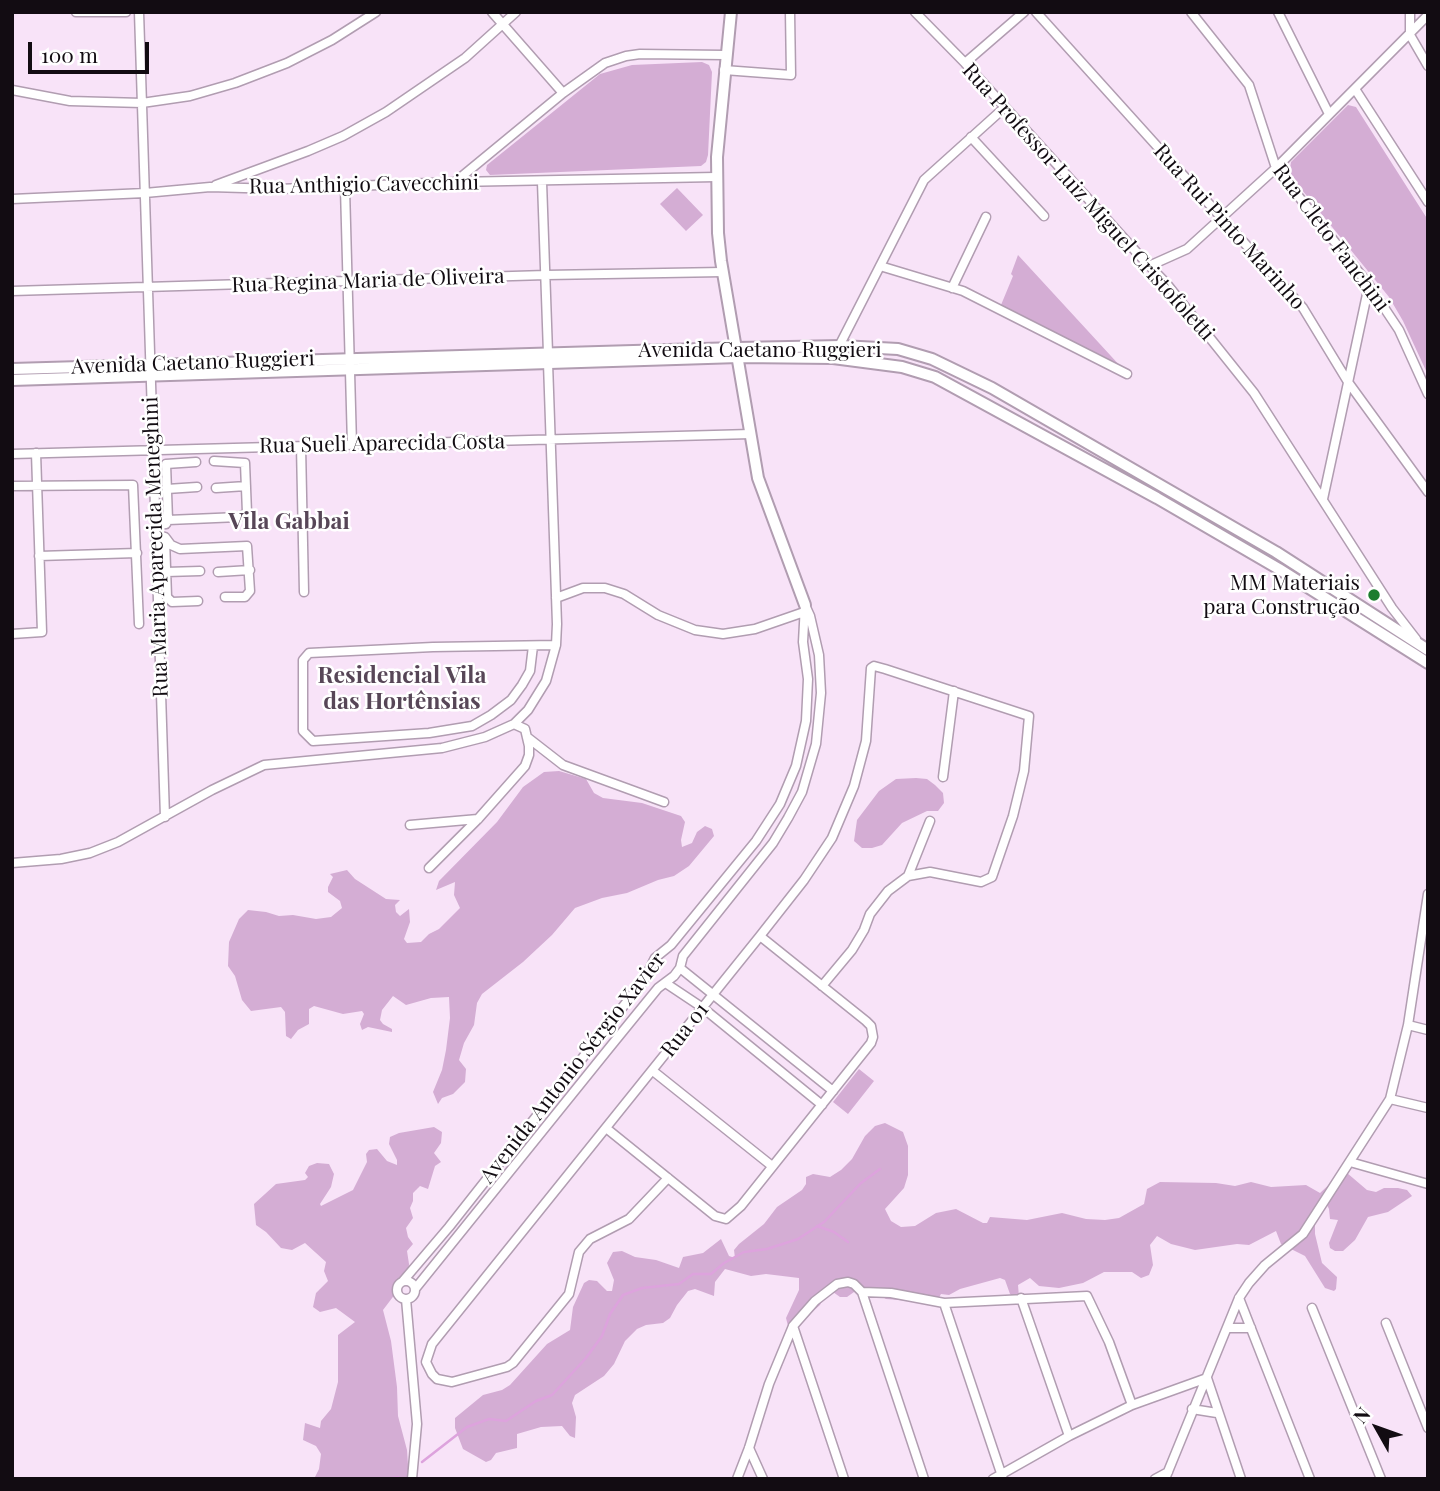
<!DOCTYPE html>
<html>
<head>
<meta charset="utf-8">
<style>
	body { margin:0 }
	#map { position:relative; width:1440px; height:1491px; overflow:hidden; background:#f8e3f8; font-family:"Playfair Display",serif }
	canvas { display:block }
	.frame { position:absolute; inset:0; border:14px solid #120c12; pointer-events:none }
	.north { position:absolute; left:1342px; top:1393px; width:70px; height:70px; -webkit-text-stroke:5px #fff; paint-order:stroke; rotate:310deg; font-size:19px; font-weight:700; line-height:28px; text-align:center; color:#120c12 }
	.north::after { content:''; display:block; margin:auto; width:24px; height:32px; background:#120c12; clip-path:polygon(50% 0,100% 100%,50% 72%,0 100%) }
	.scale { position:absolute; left:28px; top:42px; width:121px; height:32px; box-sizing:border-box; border:4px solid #120c12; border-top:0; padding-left:9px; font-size:21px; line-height:24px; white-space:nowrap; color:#120c12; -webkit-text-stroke:5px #fff; paint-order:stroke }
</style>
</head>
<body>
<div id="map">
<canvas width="1440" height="1491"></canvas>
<div class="frame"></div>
<div class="north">N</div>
<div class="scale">100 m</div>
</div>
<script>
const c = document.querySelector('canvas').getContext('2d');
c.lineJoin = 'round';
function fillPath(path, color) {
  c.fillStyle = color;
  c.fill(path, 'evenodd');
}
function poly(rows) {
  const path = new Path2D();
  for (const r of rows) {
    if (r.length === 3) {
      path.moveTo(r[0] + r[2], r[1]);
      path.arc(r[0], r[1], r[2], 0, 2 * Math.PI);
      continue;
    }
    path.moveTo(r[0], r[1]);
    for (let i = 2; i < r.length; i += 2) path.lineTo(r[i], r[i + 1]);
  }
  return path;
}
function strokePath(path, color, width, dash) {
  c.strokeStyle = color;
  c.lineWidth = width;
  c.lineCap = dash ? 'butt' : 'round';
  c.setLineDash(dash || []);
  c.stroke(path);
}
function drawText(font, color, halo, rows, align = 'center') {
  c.font = font + ' "Playfair Display",serif';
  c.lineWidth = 5;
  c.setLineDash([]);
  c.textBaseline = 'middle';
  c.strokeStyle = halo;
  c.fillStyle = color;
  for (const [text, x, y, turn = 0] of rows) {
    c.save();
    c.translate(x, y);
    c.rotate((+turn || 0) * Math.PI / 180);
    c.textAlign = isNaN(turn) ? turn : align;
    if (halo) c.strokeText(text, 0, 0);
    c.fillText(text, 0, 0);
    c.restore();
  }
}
fillPath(poly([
	[702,62,709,65,712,72,708,155,706,162,701,166,490,175,486,170,487,165,600,74,632,65],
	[1348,105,1356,107,1428,220,1428,375,1403,321,1389,297,1289,174,1291,162],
	[677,188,703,215,686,231,660,204],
	[1018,255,1122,368,1001,305,1013,276,1011,274],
	[559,771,586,779,594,793,603,798,642,803,681,816,685,822,681,840,682,847,692,843,697,832,705,826,712,829,714,836,689,866,674,876,658,880,627,893,602,898,575,908,552,935,523,962,482,994,477,1003,474,1025,464,1043,459,1060,466,1069,465,1082,453,1094,442,1098,438,1104,433,1092,442,1070,446,1050,450,1018,449,997,431,998,406,1005,393,996,382,1010,380,1020,383,1024,392,1029,392,1032,368,1027,362,1030,360,1024,364,1014,362,1011,343,1014,314,1006,309,1009,309,1024,298,1030,291,1039,286,1036,285,1012,281,1007,251,1011,242,1000,235,976,228,966,229,942,239,919,248,910,266,912,279,916,293,915,316,919,331,917,342,908,340,901,328,892,328,887,333,877,330,874,347,870,355,879,386,899,400,900,395,905,396,912,400,916,409,909,410,922,404,939,407,943,421,942,429,934,439,929,460,908,454,895,455,882,436,890,439,881,497,822,523,787,544,772],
	[916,778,927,779,935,785,943,793,944,803,938,811,927,811,902,823,882,845,872,848,862,848,854,841,857,820,879,791,896,779],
	[859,1069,874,1081,848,1114,833,1102],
	[885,1123,903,1132,908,1146,908,1175,904,1188,885,1209,891,1221,901,1227,915,1226,936,1213,956,1209,983,1223,987,1223,990,1217,1027,1220,1062,1213,1086,1219,1105,1220,1119,1218,1144,1204,1147,1189,1160,1182,1216,1183,1235,1186,1251,1182,1271,1187,1306,1185,1320,1193,1335,1179,1340,1167,1367,1190,1376,1192,1384,1188,1398,1188,1407,1190,1412,1196,1388,1212,1368,1217,1355,1240,1343,1251,1335,1251,1330,1248,1329,1243,1338,1220,1330,1219,1329,1209,1327,1205,1322,1206,1315,1223,1315,1234,1322,1263,1337,1277,1336,1289,1334,1291,1325,1288,1305,1256,1281,1244,1276,1231,1249,1245,1237,1244,1195,1250,1171,1244,1157,1236,1150,1245,1153,1265,1149,1275,1141,1278,1132,1272,1104,1272,1083,1283,1059,1288,1039,1286,1030,1278,1018,1285,1019,1297,1017,1300,1010,1294,1005,1280,1000,1278,960,1289,949,1295,941,1294,936,1303,886,1299,868,1288,861,1287,847,1297,840,1297,833,1292,826,1293,820,1305,793,1329,788,1326,786,1318,799,1290,799,1278,766,1274,751,1276,725,1269,715,1282,714,1296,695,1289,688,1291,677,1305,670,1318,663,1323,646,1325,637,1329,625,1341,614,1364,604,1376,575,1395,572,1403,576,1417,575,1438,570,1436,562,1426,541,1427,517,1434,517,1448,496,1453,491,1460,486,1462,463,1449,455,1428,455,1418,483,1395,502,1390,510,1385,547,1344,570,1330,573,1307,584,1283,589,1280,597,1281,607,1291,612,1291,614,1280,607,1263,613,1252,622,1251,635,1257,656,1260,679,1268,683,1257,703,1253,721,1239,729,1256,735,1258,734,1250,739,1244,764,1224,777,1207,802,1190,806,1184,806,1177,813,1174,830,1177,841,1170,852,1159,865,1136,875,1126],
	[434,1127,442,1132,441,1143,434,1153,441,1162,435,1166,428,1189,420,1186,413,1193,413,1201,410,1208,413,1218,406,1228,408,1237,413,1244,407,1251,409,1264,408,1277,383,1310,391,1341,397,1387,398,1416,407,1450,409,1479,314,1479,319,1469,321,1454,316,1446,303,1440,305,1423,320,1428,321,1421,331,1409,338,1382,338,1335,355,1322,336,1308,320,1312,313,1307,316,1293,328,1281,324,1271,326,1262,305,1243,292,1250,281,1248,266,1232,256,1225,254,1204,276,1184,305,1180,308,1177,305,1173,309,1166,317,1163,329,1164,334,1174,331,1187,320,1204,321,1206,353,1190,367,1162,366,1154,369,1150,377,1149,387,1161,397,1165,397,1160,389,1144,390,1137,399,1133]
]), '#d4add4');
strokePath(poly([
	[817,1226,834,1232,848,1242],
	[422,1462,467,1427,489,1419,506,1421,536,1401,552,1395,586,1358,602,1336,610,1314,623,1295,642,1288,679,1284,693,1274,711,1274,724,1263,744,1252,767,1249,798,1239,824,1222,861,1183,880,1169],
	[386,1479,398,1477]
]), '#dda3dd', 2.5);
const street = poly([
	[76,12,126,12],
	[139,12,165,817],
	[492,12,563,93],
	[915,12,965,63,1139,255,1166,283,1254,393,1392,608,1416,639],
	[1036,12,1303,308,1348,382,1428,492],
	[1191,12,1249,85,1276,168,1369,285,1399,330,1428,394],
	[1278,12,1329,114],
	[1410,12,1410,35,1428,66],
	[965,63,1024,12],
	[724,70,791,75,790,12],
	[1355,89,1428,202],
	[12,90,70,101,142,103,190,96,235,83,287,63,332,40,376,12],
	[971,137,1044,216],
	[455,182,563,93,605,63,626,56,640,54,725,55],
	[542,182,548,353],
	[216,185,308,151,343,136,386,112,465,58,516,12],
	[345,188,352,445],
	[12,199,145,193,210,187,278,189,455,182,716,177],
	[880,266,963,291,1127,374],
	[1149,266,1187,249,1276,168,1428,15],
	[952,288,986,217],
	[12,291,546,275,723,272],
	[833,358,924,180,1004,108],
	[301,446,304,592],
	[12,454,751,434],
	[12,486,133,485,139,624],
	[216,488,246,486],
	[167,489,197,487],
	[1323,499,1369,285],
	[168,520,239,517,247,513,245,463,214,461],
	[156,525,166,524,168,520,166,464,196,462],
	[156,536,165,537,171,545,180,549,247,546,250,591,245,597,225,597],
	[165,539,167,597,172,602,198,601],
	[39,556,137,553],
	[166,572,200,571],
	[218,572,250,570],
	[556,598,583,588,605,588,624,594,658,615,695,630,723,634,755,629,807,611],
	[12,634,42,632,36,453],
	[533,646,530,671,522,685,511,700,491,715,472,726,429,733,313,741,303,731,303,660,309,653,433,647,556,645],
	[527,737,563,765,664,802],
	[943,777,954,691],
	[410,825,478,819],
	[12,863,61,859,90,853,118,842,212,790,264,765,442,748,485,737,514,724,528,710,546,681,556,645,557,624,548,363],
	[429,868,478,819,525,766,529,755,529,746,525,729,514,724],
	[908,876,930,821],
	[680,968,833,1091],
	[667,984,703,1008,822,1105],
	[1408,1025,1428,1030],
	[653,1071,772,1166],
	[1390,1099,1428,1108],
	[606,1128,715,1216,726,1219,741,1206,871,1043,873,1037,871,1026,866,1021,760,936],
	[1350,1162,1428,1184],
	[668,1178,629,1219,590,1239,579,1252,569,1294,513,1363,507,1367,452,1382,437,1379,432,1374,426,1362,432,1344,760,936,804,880,832,838,854,786,866,741,871,668,874,666,885,669,1029,716,1024,771,1013,816,992,877,981,882,930,872,908,876,888,891,870,914,864,930,852,950,822,986],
	[403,1281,449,1227,644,980,655,958,671,945,756,841,780,804,796,766,806,721,808,679,803,642,805,605],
	[406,1290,9],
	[415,1289,610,1047,658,988,674,976,680,968,683,956,773,843,788,818,802,792,816,744,821,693,819,655,810,616,805,605],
	[862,1292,924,1479],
	[1021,1298,1069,1436],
	[1239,1298,1310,1479],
	[406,1299,417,1424,412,1479],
	[944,1303,1003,1479],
	[1312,1308,1381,1479],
	[1386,1323,1428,1428],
	[793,1326,844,1479],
	[1228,1328,1251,1328],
	[1207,1378,1241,1479],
	[1192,1409,1217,1413],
	[749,1448,763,1479],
	[737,1479,749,1448,769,1384,793,1326,815,1301,837,1284,848,1282,854,1284,862,1292,891,1293,944,1303,1087,1296,1109,1342,1132,1405],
	[993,1479,1069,1436,1132,1405,1207,1378],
	[1155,1479,1168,1472],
	[1165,1479,1239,1298,1249,1283,1265,1265,1303,1234,1390,1099,1408,1025,1428,894]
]);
const secondary = poly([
	[731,12,717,157,718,233,721,261,758,478,805,605],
	[12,369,737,348,841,346,898,349,932,359,992,388,1276,552,1428,650],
	[12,380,739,357,833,358,902,367,935,377,1157,498,1279,569,1428,663]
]);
strokePath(street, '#b19db1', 11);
strokePath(secondary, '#b19db1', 14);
strokePath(street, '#fff', 8);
strokePath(secondary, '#fff', 10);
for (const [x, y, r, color] of [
	[1374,595,7,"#1c7d2f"]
]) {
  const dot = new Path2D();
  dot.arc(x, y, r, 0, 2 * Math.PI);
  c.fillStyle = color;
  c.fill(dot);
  strokePath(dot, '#fff', 2.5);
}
drawText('21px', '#120c12', '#fff', [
	["Rua Anthigio Cavecchini",364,185,-1],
	["Rua Professor Luiz Miguel Cristofoletti",1088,202,48],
	["Rua Rui Pinto Marinho",1229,227,48],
	["Rua Cleto Fanchini",1331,238,53],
	["Rua Regina Maria de Oliveira",368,281,-2],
	["Avenida Caetano Ruggieri",760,350],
	["Avenida Caetano Ruggieri",193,363,-2],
	["Rua Sueli Aparecida Costa",382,444,-1],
	["Rua Maria Aparecida Meneghini",156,547,-92],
	["Rua 01",685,1030,-52],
	["Avenida Antonio Sérgio Xavier",573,1068,-52]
]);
drawText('21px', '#120c12', '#fff', [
	["MM Materiais",1360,583],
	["para Construção",1360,607]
], 'right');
drawText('bold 23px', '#574657', '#fff', [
	["Vila Gabbai",289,522],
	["Residencial Vila",402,676],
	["das Hortênsias",402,702]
]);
</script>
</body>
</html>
